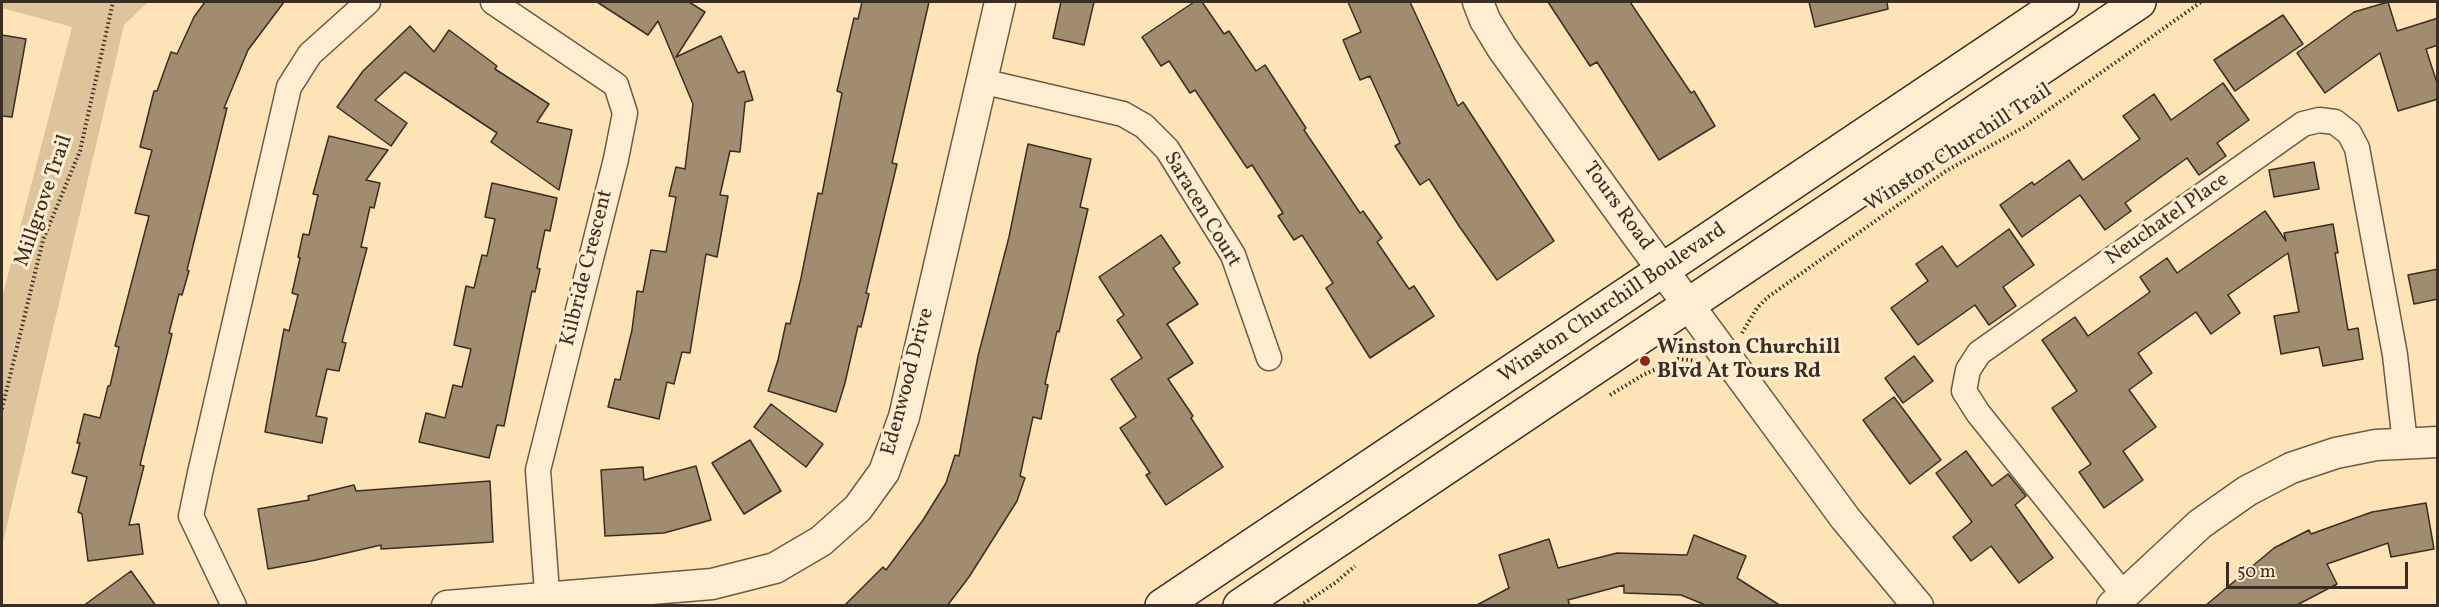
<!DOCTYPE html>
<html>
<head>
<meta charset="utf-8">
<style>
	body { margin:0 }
	#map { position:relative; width:2439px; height:607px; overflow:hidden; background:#fee3b6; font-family:Vollkorn,serif }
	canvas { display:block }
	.frame { position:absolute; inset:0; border:3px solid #3a2d23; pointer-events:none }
	.scale { position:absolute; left:2226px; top:562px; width:182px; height:27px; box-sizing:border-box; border:3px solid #3a2d23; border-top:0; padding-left:8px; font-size:18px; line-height:21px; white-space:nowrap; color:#3a2d23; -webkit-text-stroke:4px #feedd0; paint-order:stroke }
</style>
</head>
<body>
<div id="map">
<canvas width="2439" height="607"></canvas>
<div class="frame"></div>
<div class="scale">50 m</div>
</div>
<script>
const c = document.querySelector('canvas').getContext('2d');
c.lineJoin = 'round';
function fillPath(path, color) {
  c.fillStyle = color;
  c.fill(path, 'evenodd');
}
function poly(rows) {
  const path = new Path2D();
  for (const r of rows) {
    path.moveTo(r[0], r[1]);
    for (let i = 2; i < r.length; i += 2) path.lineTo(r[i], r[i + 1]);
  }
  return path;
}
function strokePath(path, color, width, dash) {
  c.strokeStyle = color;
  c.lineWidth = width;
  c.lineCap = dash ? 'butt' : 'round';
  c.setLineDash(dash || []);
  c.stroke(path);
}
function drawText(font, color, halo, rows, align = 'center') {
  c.font = font + ' Vollkorn,serif';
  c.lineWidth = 6;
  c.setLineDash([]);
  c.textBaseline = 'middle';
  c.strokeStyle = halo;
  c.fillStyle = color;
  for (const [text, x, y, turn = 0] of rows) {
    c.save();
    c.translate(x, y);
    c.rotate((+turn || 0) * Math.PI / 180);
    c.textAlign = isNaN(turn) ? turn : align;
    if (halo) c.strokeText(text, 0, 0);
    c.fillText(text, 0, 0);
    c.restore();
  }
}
fillPath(poly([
	[2,2,148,2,124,25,2,547,2,298,72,27,2,8]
]), '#ddc49d');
const building = poly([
	[205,2,284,2,248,50,224,108,227,108,187,270,189,271,182,295,179,294,169,333,172,334,140,465,144,466,129,525,139,524,143,554,88,561,82,514,78,512,87,477,72,473,80,443,77,443,84,414,100,418,108,386,110,386,119,347,115,346,149,216,135,213,152,150,140,147,154,91,157,91,171,52,177,54,194,17,205,2],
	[597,2,689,2,705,12,676,57,721,36,738,73,744,71,753,100,745,102,740,152,730,151,720,195,728,196,717,257,706,254,690,353,682,352,674,384,667,382,659,419,608,407,615,379,620,380,632,330,637,291,643,292,651,250,666,252,676,197,669,196,676,167,685,169,693,104,658,21,648,35,597,2],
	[862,2,929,2,892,163,897,164,866,293,869,294,861,327,858,326,845,383,836,412,768,391,778,360,786,323,790,324,801,278,818,193,822,194,842,93,837,91,854,18,858,19,862,2],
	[1061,2,1094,2,1084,45,1053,38,1061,2],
	[1194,2,1202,2,1224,34,1229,31,1256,71,1265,65,1306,128,1304,130,1360,213,1363,211,1382,238,1377,242,1409,289,1414,286,1434,316,1370,358,1326,288,1333,283,1302,235,1294,240,1278,216,1283,213,1252,165,1247,168,1195,90,1190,93,1169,61,1161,66,1142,37,1194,2],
	[1348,2,1410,2,1458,106,1463,102,1554,241,1497,280,1459,226,1429,179,1420,185,1395,146,1400,143,1370,76,1360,80,1343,40,1361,32,1348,2],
	[1548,2,1630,2,1691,93,1694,91,1715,126,1659,160,1597,62,1590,66,1548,2],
	[1809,2,1887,2,1888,9,1815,27,1809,2],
	[2388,2,2397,31,2438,18,2438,45,2426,49,2438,86,2438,99,2398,111,2380,53,2325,93,2297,53,2354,12,2388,2],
	[2283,15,2303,44,2235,91,2214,60,2283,15],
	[410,26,434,52,449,30,497,66,495,69,549,104,537,122,572,130,559,190,491,142,497,133,405,72,375,100,407,123,391,146,337,107,363,71,410,26],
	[2,35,26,39,12,117,2,116,2,35],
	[2223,83,2249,120,2217,143,2226,156,2199,175,2187,158,2125,203,2131,211,2105,230,2080,195,2022,237,2000,205,2032,182,2034,185,2069,160,2083,180,2140,139,2123,116,2154,94,2171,120,2223,83],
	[329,136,388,150,366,180,380,183,374,208,370,207,361,247,367,248,342,342,346,343,339,371,327,369,316,416,327,418,322,443,265,432,284,329,289,331,298,295,292,293,300,258,298,257,303,234,309,235,318,195,313,194,329,136],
	[1028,144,1091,159,1080,207,1088,209,1059,332,1057,331,1045,384,1048,385,1041,419,1033,417,1020,476,1025,478,1017,501,969,577,947,606,844,606,883,567,886,570,923,520,946,483,955,455,959,456,978,356,1009,237,1028,144],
	[2314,162,2319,189,2274,197,2269,170,2314,162],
	[492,183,557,198,550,231,545,230,537,268,540,269,535,292,532,291,504,426,497,425,489,458,419,442,426,413,445,418,453,385,462,387,471,349,454,345,466,286,474,288,482,255,487,256,495,219,485,217,492,183],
	[2265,211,2286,241,2284,233,2333,224,2338,253,2335,253,2348,330,2358,328,2363,359,2323,366,2319,347,2281,354,2274,316,2299,312,2288,253,2228,295,2240,313,2211,334,2196,312,2138,353,2152,373,2129,390,2156,427,2123,451,2143,480,2104,508,2079,472,2091,464,2052,408,2077,391,2042,340,2075,317,2088,336,2150,292,2140,277,2167,258,2177,273,2265,211],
	[2009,229,2034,265,2003,287,2016,306,1989,325,1975,305,1918,345,1891,308,1928,281,1916,264,1942,246,1957,267,2009,229],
	[1161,235,1180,263,1173,268,1198,304,1167,324,1193,363,1168,379,1193,416,1191,418,1223,467,1166,505,1146,475,1150,473,1120,428,1136,417,1111,379,1142,358,1117,320,1124,315,1099,277,1161,235],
	[2438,269,2438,299,2414,304,2408,275,2438,269],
	[1914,356,1933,381,1903,403,1885,378,1914,356],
	[1894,397,1941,460,1910,484,1863,420,1894,397],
	[771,404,823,444,806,467,754,427,771,404],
	[750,440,781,491,744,514,712,463,750,440],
	[1966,451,1992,486,2008,474,2026,496,2015,505,2053,558,2019,583,1991,546,1971,561,1953,537,1972,522,1936,473,1966,451],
	[696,466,711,520,664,533,605,536,601,470,643,467,644,480,696,466],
	[490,481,493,542,381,549,381,545,316,560,268,569,258,509,309,500,308,496,354,485,356,491,490,481],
	[2426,503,2434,549,2391,557,2388,543,2327,564,2337,584,2295,606,2205,606,2274,548,2309,530,2311,534,2372,512,2426,503],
	[1694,535,1746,556,1737,578,1781,606,1708,606,1681,595,1624,593,1624,585,1568,600,1570,606,1475,606,1509,588,1499,555,1549,539,1558,568,1617,553,1687,555,1694,535],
	[131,571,156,606,83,606,131,571]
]);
fillPath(building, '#a08c6f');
strokePath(building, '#3a2d23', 1.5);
const minor = poly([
	[493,2,616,85,625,113,616,159,538,470,548,606],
	[981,81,1123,114,1144,126,1167,149,1233,255,1269,358],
	[2124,595,1978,413,1964,391,1968,370,1979,353,2303,124,2319,120,2335,122,2349,133,2357,148,2395,355,2405,443],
	[234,606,191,516,200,473,289,87,310,54,368,2]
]);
const tertiary = poly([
	[1478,2,1485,20,1502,48,1634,231,1845,518,1918,606],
	[447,606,712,584,775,568,821,541,858,508,884,472,904,417,1000,2],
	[2112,606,2200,524,2247,491,2291,468,2336,453,2376,445,2438,442]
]);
const secondary = poly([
	[1162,606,2062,2],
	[1240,606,2139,2]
]);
strokePath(minor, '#6b5a48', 27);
strokePath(tertiary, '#6b5a48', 33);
strokePath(secondary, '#3a2d23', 36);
strokePath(poly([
	[1742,333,1757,308,1768,297,1946,171,2024,127,2201,2],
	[1610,395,1643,375,1678,359,1698,361],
	[2,409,43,240,80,151,113,2],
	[1300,606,1335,583,1355,566]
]), '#3a2d23', 4, [1.5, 3]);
strokePath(minor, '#feedd0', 24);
strokePath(tertiary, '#feedd0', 30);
strokePath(secondary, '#feedd0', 33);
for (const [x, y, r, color] of [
	[1645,361,6,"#8f2418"]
]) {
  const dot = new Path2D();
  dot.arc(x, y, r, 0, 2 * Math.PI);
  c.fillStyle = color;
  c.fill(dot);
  strokePath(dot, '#feedd0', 2);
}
drawText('21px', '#3a2d23', '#feedd0', [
	["Winston Churchill Trail",1959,149,-33],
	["Millgrove Trail",45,201,-71],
	["Tours Road",1617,207,54],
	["Saracen Court",1201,210,59],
	["Neuchatel Place",2168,220,-35],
	["Kilbride Crescent",588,268,-76],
	["Winston Churchill Boulevard",1613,304,-34],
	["Edenwood Drive",909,382,-75]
]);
drawText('bold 21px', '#3a2d23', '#feedd0', [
	["Winston Churchill",1657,349],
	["Blvd At Tours Rd",1657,373]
], 'left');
</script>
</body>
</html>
